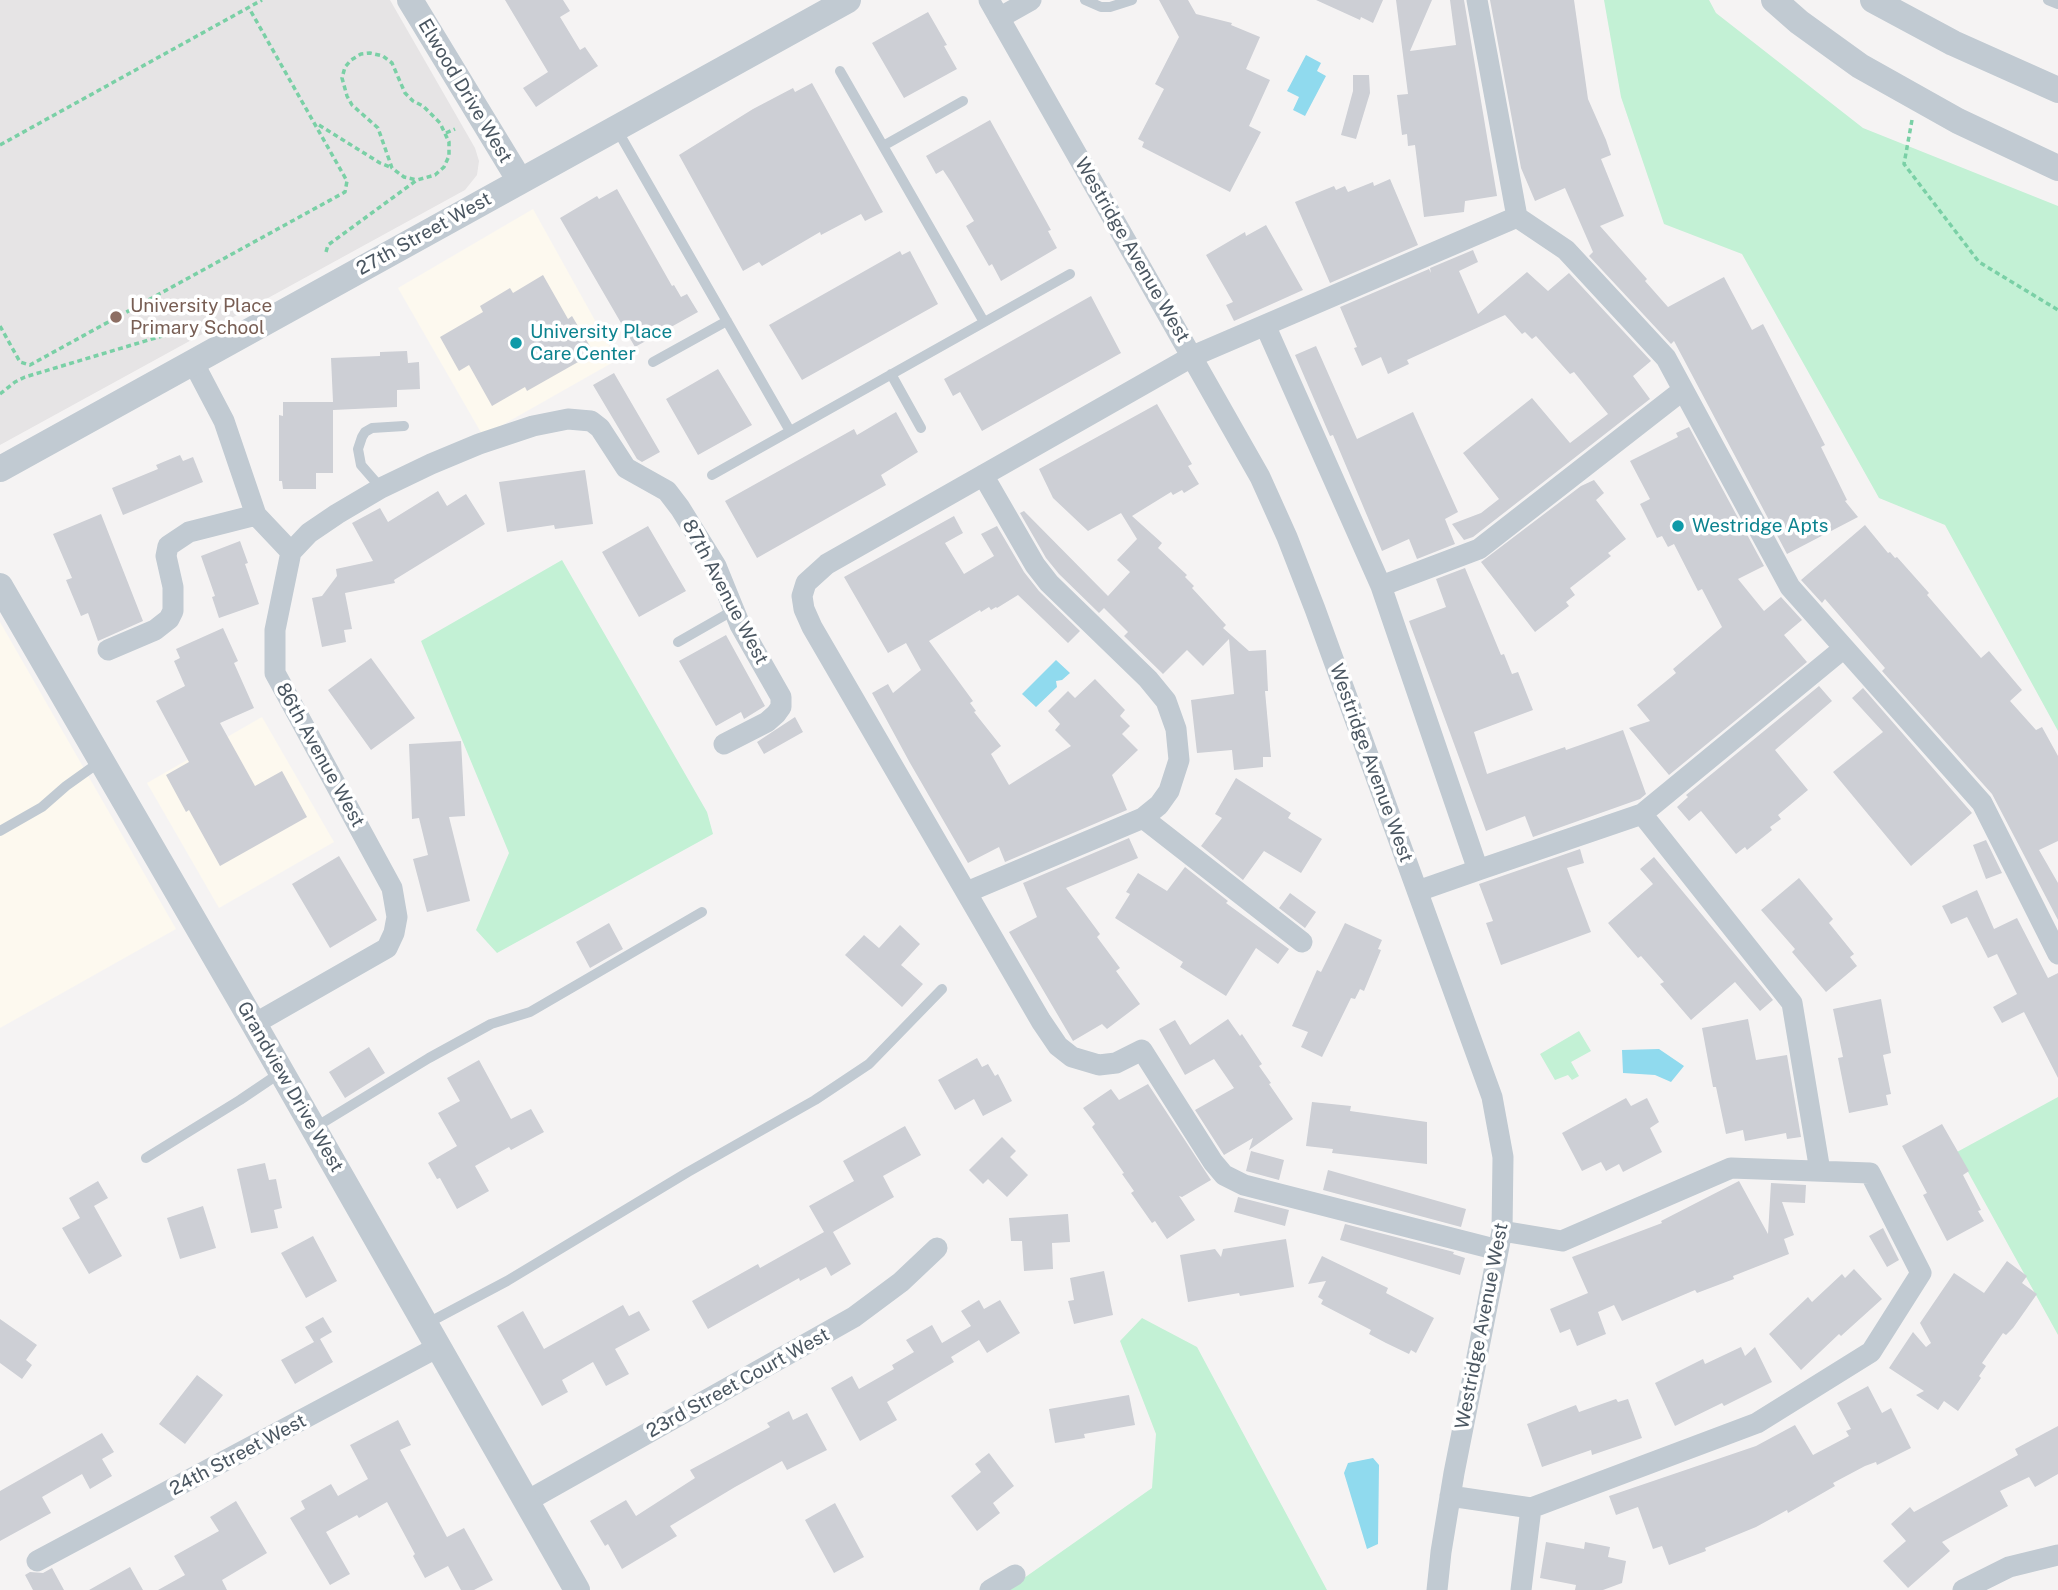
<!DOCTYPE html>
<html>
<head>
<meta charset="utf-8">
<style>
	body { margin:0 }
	canvas { display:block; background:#f5f3f3 }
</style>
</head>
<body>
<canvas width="2058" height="1590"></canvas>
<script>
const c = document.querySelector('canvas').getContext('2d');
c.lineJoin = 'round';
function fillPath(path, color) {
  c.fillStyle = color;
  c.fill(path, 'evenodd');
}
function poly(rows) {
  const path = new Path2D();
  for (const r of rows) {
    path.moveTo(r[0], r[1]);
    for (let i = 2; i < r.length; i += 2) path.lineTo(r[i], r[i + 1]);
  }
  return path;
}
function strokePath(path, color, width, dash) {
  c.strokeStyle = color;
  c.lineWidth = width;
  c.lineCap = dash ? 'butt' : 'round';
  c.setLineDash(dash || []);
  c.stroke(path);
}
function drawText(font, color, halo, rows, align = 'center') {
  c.font = font + ' "Public Sans",sans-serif';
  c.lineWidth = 7;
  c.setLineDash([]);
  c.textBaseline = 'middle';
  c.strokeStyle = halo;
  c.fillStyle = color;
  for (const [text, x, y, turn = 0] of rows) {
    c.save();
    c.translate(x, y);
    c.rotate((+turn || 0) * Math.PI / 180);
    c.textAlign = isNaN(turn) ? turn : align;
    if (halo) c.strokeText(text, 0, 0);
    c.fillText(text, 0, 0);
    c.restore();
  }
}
fillPath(poly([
	[533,209,617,360,483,436,398,288],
	[0,622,176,929,0,1028],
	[262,717,334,842,219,908,147,783]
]), '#fdf9ef');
fillPath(poly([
	[0,0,390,0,475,148,479,161,477,175,465,190,0,445]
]), '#e6e4e5');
fillPath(poly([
	[1604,0,1709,0,1716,13,1863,128,2058,206,2058,731,1945,525,1879,498,1742,254,1664,224,1621,97],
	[562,560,707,812,713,834,497,953,476,930,509,853,421,641],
	[1579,1031,1591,1051,1571,1062,1579,1076,1572,1080,1568,1075,1555,1080,1540,1054],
	[2058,1097,2058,1335,1957,1152],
	[1142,1318,1197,1347,1327,1590,1007,1590,1152,1488,1156,1434,1120,1341]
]), '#c3f1d5');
fillPath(poly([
	[1306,55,1321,63,1317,71,1326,76,1305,116,1293,110,1299,97,1287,91],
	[1056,660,1070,673,1062,680,1056,681,1057,687,1036,707,1022,694],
	[1659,1049,1684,1066,1671,1082,1655,1075,1623,1073,1622,1050],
	[1373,1458,1379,1465,1378,1544,1367,1549,1344,1473,1348,1463]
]), '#90daee');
fillPath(poly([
	[505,0,563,0,570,11,560,17,580,50,585,47,598,66,536,107,523,88,548,72],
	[1159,0,1188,0,1196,14,1232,23,1231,25,1260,37,1246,69,1270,80,1249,126,1261,132,1230,192,1142,147,1144,142,1138,139,1164,89,1155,84,1179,37],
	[1316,0,1383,0,1373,23,1361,17,1360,20],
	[1396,0,1432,0,1410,51,1456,45,1450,0,1464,0,1497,196,1465,201,1464,212,1424,217,1415,145,1408,146,1407,134,1402,135,1397,95,1408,94],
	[1490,0,1574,0,1588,99,1606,140,1611,155,1601,159,1624,216,1600,226,1647,279,1645,281,1668,307,1724,277,1752,330,1763,324,1825,445,1821,447,1847,500,1845,501,1858,517,1787,554,1674,341,1671,344,1589,256,1593,252,1565,188,1535,201,1521,168],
	[928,12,947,45,944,46,957,69,904,98,872,43],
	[1353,75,1369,75,1370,93,1356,139,1341,135,1353,91],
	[812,83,883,212,865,221,861,214,821,235,820,232,762,266,759,262,743,271,679,155,753,109,793,88,795,92],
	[990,120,1051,230,1048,231,1057,248,1001,281,992,264,989,266,966,226,974,221,951,182,943,170,936,174,926,156],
	[1390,179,1418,245,1330,283,1295,202,1334,186,1336,190,1345,186,1348,192,1373,182,1374,186],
	[617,189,672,286,674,285,681,297,687,294,698,312,635,347,560,218,597,196,599,199],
	[1266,225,1303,290,1234,321,1226,305,1233,302,1206,255,1245,232,1246,236],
	[1473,250,1478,262,1459,271,1478,314,1527,272,1548,291,1569,273,1651,361,1633,376,1650,399,1473,537,1464,540,1452,524,1481,513,1499,499,1463,453,1532,398,1570,443,1608,414,1574,372,1570,374,1536,336,1532,339,1525,332,1522,334,1505,315,1407,360,1409,364,1388,374,1381,357,1362,366,1354,348,1357,347,1340,307,1429,269,1431,273,1430,268],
	[900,251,902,255,910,251,938,304,802,380,769,325],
	[543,275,568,319,572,316,594,353,527,391,525,387,492,406,469,365,459,371,440,337,483,312,480,306,510,288,513,293],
	[1091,296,1121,353,982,431,960,392,953,396,944,379],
	[1316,346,1357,439,1413,412,1458,512,1445,519,1455,544,1417,559,1409,539,1382,551,1333,435,1330,436,1295,355],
	[407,351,408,363,419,362,420,389,397,390,397,407,333,410,333,473,316,473,316,489,283,489,282,481,279,481,279,415,283,416,283,402,333,402,331,358,380,356,380,352],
	[718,369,752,425,698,455,666,399],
	[614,373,660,452,642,462,637,459,593,385],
	[1157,404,1192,464,1188,466,1199,484,1184,493,1182,490,1173,495,1171,492,1132,516,1162,543,1158,548,1187,575,1185,577,1194,586,1192,588,1226,625,1223,628,1249,651,1266,650,1268,691,1265,691,1271,757,1263,757,1263,767,1234,770,1232,750,1197,753,1191,700,1234,694,1229,639,1203,666,1187,650,1163,674,1124,636,1128,632,1104,608,1099,613,1059,574,1046,558,1020,513,1024,511,1108,596,1130,572,1117,560,1137,539,1121,513,1088,531,1053,498,1039,469],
	[896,412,918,452,881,475,886,485,757,558,725,501,854,429,857,435],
	[1689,427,1764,566,1738,579,1764,611,1781,597,1802,620,1784,635,1807,662,1669,775,1629,728,1650,721,1637,705,1676,673,1673,669,1722,627,1702,589,1698,591,1674,544,1668,547,1662,536,1657,538,1640,504,1650,499,1630,461,1678,437,1676,433],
	[180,455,183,461,193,457,203,482,123,515,112,488,158,469,156,465],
	[585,470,593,524,555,529,554,525,507,532,499,482],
	[1594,480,1604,493,1596,500,1626,539,1608,553,1611,556,1570,588,1575,595,1566,602,1569,606,1535,632,1481,562,1581,486],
	[438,491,447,506,466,494,485,524,394,580,395,583,345,593,352,629,344,630,346,642,322,647,312,598,322,596,337,576,336,569,373,561,352,523,380,508,388,522],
	[101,514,143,621,98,641,88,613,81,616,66,580,72,578,53,534],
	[954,516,963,533,945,543,964,574,994,556,981,534,997,526,1024,572,1039,591,1080,631,1068,643,1018,595,997,608,996,607,991,610,989,607,981,612,980,610,929,641,973,701,970,703,976,711,974,712,1001,746,991,754,1009,785,1071,746,1055,730,1060,724,1048,711,1068,691,1075,698,1095,679,1125,710,1120,716,1130,726,1122,734,1138,750,1112,775,1127,810,1005,862,999,847,968,863,910,763,872,693,888,684,893,693,921,670,906,643,888,653,844,577],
	[1865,525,1888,553,1890,552,1895,558,1897,557,1929,593,1927,595,1981,658,1989,651,2022,690,2010,701,2036,730,2042,727,2058,756,2058,841,2039,850,2058,883,2058,920,1992,794,1882,671,1885,668,1825,599,1822,603,1801,580],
	[648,526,686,591,639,617,602,552],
	[240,541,248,563,245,564,259,604,219,618,212,597,215,596,201,556],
	[1465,568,1501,655,1504,654,1512,674,1518,672,1533,710,1474,732,1487,774,1565,747,1566,750,1623,730,1646,794,1640,799,1533,837,1525,816,1486,831,1409,621,1446,607,1436,579],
	[223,628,238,661,234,663,254,708,220,723,255,786,282,771,307,817,220,866,189,810,186,812,166,775,189,762,156,701,185,686,174,661,180,658,176,649],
	[726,635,765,706,744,719,741,712,716,726,679,661],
	[371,658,415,718,371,750,328,690],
	[1819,686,1832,701,1775,750,1808,790,1778,815,1781,819,1770,827,1772,830,1747,850,1745,847,1736,854,1701,811,1689,821,1677,807,1688,797,1686,795],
	[1863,688,1972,813,1911,866,1833,772,1883,732,1852,698],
	[795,717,803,732,764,754,757,742],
	[461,741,465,816,449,817,470,901,427,912,413,859,428,855,419,818,412,819,409,744],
	[1236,778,1291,813,1288,818,1322,839,1301,873,1264,851,1243,880,1201,846,1222,818,1215,814],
	[1129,838,1138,858,1066,888,1100,934,1097,937,1120,968,1116,971,1140,1004,1107,1029,1102,1024,1073,1041,1009,932,1037,917,1023,883],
	[1986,840,2002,873,1986,879,1973,845],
	[1580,849,1584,863,1567,868,1591,932,1501,965,1486,923,1493,921,1479,884],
	[339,856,377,920,330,948,292,884],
	[1654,857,1773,1000,1760,1011,1735,982,1691,1020,1660,984,1664,982,1641,956,1638,958,1608,923,1653,884,1640,869],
	[1185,867,1228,901,1226,903,1289,949,1278,964,1256,948,1226,996,1180,967,1183,962,1115,918,1130,894,1126,892,1138,873,1167,891],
	[1799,878,1833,919,1829,923,1854,954,1850,957,1857,966,1826,992,1792,952,1795,949,1761,910],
	[1977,890,1994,929,2017,918,2048,978,2058,973,2058,1078,2024,1012,2002,1023,1993,1007,2017,994,1997,954,1988,958,1967,917,1951,924,1942,906],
	[1290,893,1316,912,1305,928,1279,908],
	[609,923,623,949,590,968,576,942],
	[1345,923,1382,940,1378,949,1381,950,1364,991,1360,989,1355,999,1351,998,1322,1057,1301,1047,1308,1032,1292,1026,1317,970,1321,972],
	[900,925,920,944,901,965,923,984,902,1007,845,955,864,935,879,948],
	[1881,999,1891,1053,1883,1055,1891,1094,1886,1095,1888,1105,1849,1113,1838,1058,1843,1057,1833,1009],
	[1228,1019,1240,1036,1242,1034,1262,1064,1259,1066,1271,1083,1269,1084,1293,1119,1249,1150,1253,1138,1224,1155,1195,1110,1234,1088,1214,1059,1185,1075,1159,1029,1175,1020,1190,1045],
	[1748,1019,1756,1060,1787,1055,1801,1137,1787,1139,1786,1133,1745,1141,1743,1130,1726,1134,1716,1087,1713,1087,1702,1028],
	[369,1047,385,1073,345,1098,329,1072],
	[977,1058,982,1067,988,1064,995,1076,998,1074,1012,1101,983,1116,974,1099,955,1110,938,1080],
	[479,1060,511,1119,531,1109,544,1132,511,1150,509,1147,475,1166,489,1191,457,1209,440,1178,437,1179,428,1163,457,1146,438,1113,460,1101,447,1078],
	[1148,1084,1211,1180,1182,1197,1179,1196,1195,1220,1167,1239,1155,1221,1152,1223,1131,1193,1134,1191,1122,1174,1124,1173,1092,1127,1095,1124,1083,1108,1111,1089,1119,1100],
	[1626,1098,1631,1106,1647,1098,1659,1122,1650,1128,1662,1152,1623,1172,1619,1164,1606,1171,1601,1162,1582,1171,1562,1133],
	[1312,1102,1351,1106,1350,1111,1427,1122,1427,1164,1332,1153,1333,1149,1306,1146],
	[1942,1124,1969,1171,1963,1175,1981,1210,1978,1211,1984,1221,1947,1241,1923,1195,1927,1193,1902,1146],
	[905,1126,921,1155,883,1176,894,1197,833,1232,851,1264,831,1276,826,1267,800,1281,799,1278,708,1329,692,1301,758,1264,760,1268,824,1232,809,1206,854,1181,843,1161],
	[1002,1137,1016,1151,1010,1157,1028,1175,1007,1197,988,1179,983,1184,969,1170],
	[1251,1151,1284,1160,1279,1180,1246,1171],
	[265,1163,269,1180,276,1179,282,1208,274,1210,278,1228,251,1233,237,1169],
	[1328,1170,1466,1209,1461,1227,1323,1190],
	[98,1181,108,1198,94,1206,122,1256,89,1274,62,1228,80,1218,69,1198],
	[1739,1181,1768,1234,1771,1183,1806,1185,1805,1203,1782,1202,1794,1235,1784,1239,1789,1254,1733,1276,1734,1279,1697,1293,1695,1290,1622,1321,1614,1305,1598,1312,1606,1334,1577,1346,1570,1329,1560,1333,1550,1309,1588,1293,1572,1257,1662,1223,1661,1221],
	[1238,1197,1289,1210,1285,1226,1234,1212],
	[203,1206,216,1248,180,1259,167,1218],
	[1068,1214,1070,1242,1052,1243,1053,1269,1024,1271,1022,1241,1011,1241,1009,1218],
	[1345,1224,1454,1252,1453,1254,1465,1258,1460,1275,1340,1240],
	[1883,1228,1899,1260,1887,1267,1869,1236],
	[313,1236,337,1281,306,1298,281,1253],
	[1286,1239,1294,1287,1240,1296,1239,1293,1188,1302,1180,1255,1215,1249,1221,1257,1223,1249],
	[1322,1256,1388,1288,1386,1293,1434,1318,1416,1353,1411,1350,1409,1354,1386,1343,1369,1334,1371,1330,1321,1304,1323,1300,1318,1297,1326,1281,1308,1284],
	[2007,1261,2027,1276,2022,1283,2037,1294,2013,1328,2006,1335,2003,1333,1982,1363,1986,1366,1979,1376,1981,1378,1958,1411,1944,1401,1938,1410,1916,1395,1924,1391,1889,1368,1913,1332,1926,1347,1931,1343,1920,1323,1954,1273,1984,1293],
	[1854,1269,1882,1299,1841,1336,1839,1334,1801,1370,1769,1334,1808,1297,1812,1302,1842,1274,1845,1278],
	[1104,1271,1113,1315,1074,1324,1068,1301,1074,1300,1070,1278],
	[979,1300,984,1309,1000,1300,1020,1333,987,1353,979,1340,951,1357,954,1362,887,1402,897,1420,860,1441,831,1388,852,1376,859,1389,894,1369,892,1365,914,1352,906,1340,932,1325,942,1343,971,1326,961,1311],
	[623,1305,629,1316,639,1311,650,1330,615,1349,629,1374,606,1386,593,1362,562,1380,568,1392,542,1406,497,1326,523,1311,544,1349],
	[323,1317,332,1332,320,1339,333,1362,295,1384,281,1360,314,1342,305,1327],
	[0,1319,37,1345,26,1360,32,1365,22,1379,0,1363],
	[1741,1347,1745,1356,1755,1347,1772,1382,1724,1406,1722,1403,1675,1426,1655,1383,1703,1359,1705,1364],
	[197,1375,223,1395,185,1444,159,1424],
	[1868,1386,1882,1413,1891,1408,1911,1448,1877,1465,1876,1462,1865,1466,1833,1483,1835,1486,1788,1513,1787,1510,1756,1527,1705,1548,1706,1551,1669,1565,1662,1546,1653,1549,1638,1507,1616,1515,1609,1496,1756,1446,1795,1425,1813,1455,1849,1436,1846,1431,1851,1429,1837,1403],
	[1129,1395,1135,1425,1084,1434,1085,1438,1055,1443,1049,1409],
	[1616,1399,1618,1402,1628,1399,1642,1438,1592,1455,1591,1450,1542,1467,1527,1424,1576,1405,1579,1412],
	[789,1411,793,1420,807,1413,827,1450,787,1470,782,1461,735,1487,670,1526,677,1536,622,1569,608,1544,605,1546,590,1521,626,1500,636,1516,695,1478,690,1470,770,1427,767,1423],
	[398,1420,411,1445,400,1450,447,1537,464,1528,493,1580,474,1590,461,1590,448,1566,425,1578,413,1556,415,1554,387,1502,359,1518,357,1515,326,1532,350,1574,330,1585,290,1518,305,1509,301,1501,331,1484,338,1496,368,1479,350,1445],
	[2058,1426,2058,1474,2035,1487,2029,1477,2000,1491,2008,1506,1942,1542,1950,1551,1908,1588,1883,1561,1906,1541,1891,1524,1910,1507,1914,1512,2018,1455,2015,1449],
	[102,1433,114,1452,102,1459,112,1476,90,1489,82,1474,42,1497,51,1513,0,1541,0,1491],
	[989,1453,1014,1486,993,1503,1000,1513,977,1531,951,1496,981,1472,975,1464],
	[236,1501,267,1553,222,1580,227,1590,158,1590,185,1575,174,1556,219,1531,210,1517],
	[835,1503,864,1557,834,1573,805,1520],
	[1546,1542,1584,1549,1585,1542,1610,1547,1608,1557,1626,1561,1622,1583,1603,1590,1575,1590,1576,1585,1540,1578],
	[130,1567,143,1590,89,1590],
	[52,1568,64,1590,33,1590,25,1575,30,1572,43,1573]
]), '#cdcfd5');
strokePath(poly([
	[1912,120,1904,164,1979,262,2058,310],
	[319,125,380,163,390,167],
	[446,133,455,129],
	[0,145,262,0],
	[326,252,328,245,417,180,435,175,444,167,449,156,449,142,440,123,423,106,413,101,405,93,392,63,383,56,370,53,361,54,351,60,345,67,342,78,347,96,352,105,378,128,392,168,404,177,417,180],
	[0,326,20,362,30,365,345,192,347,181,249,8],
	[0,394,15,382,25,377,162,336]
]), '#7ad0a6', 3.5, [5, 3.5]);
strokePath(poly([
	[1085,0,1101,7,1110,7,1132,0],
	[2048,0,2058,4],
	[840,71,984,322],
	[616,128,790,431],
	[883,146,963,101],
	[653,362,727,321],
	[891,374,921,428],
	[712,475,1070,274],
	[381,488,361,465,358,449,362,437,365,432,372,428,404,426],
	[678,642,734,610],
	[0,831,42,807,66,786,101,761],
	[314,1128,429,1058,491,1024,530,1012,702,912],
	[146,1158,240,1100,280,1073],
	[426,1324,507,1281,688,1172,815,1100,869,1064,942,989]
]), '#c1cad2', 10);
strokePath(poly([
	[989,0,1260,477,1287,537,1315,609,1492,1097,1503,1157,1502,1231,1454,1473,1441,1552,1437,1590],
	[1477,0,1517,217,1566,250,1666,358,1790,587,1982,803,2058,954],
	[999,18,1031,0],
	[1265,325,1381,586,1478,870,1642,814,1844,648],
	[193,362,224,421,256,515,291,552],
	[291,552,309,533,337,514,381,488,431,464,479,444,533,426,568,419,591,421,600,428,626,468,667,491,680,508,716,566,740,625,781,697,781,707,776,714,767,722,724,744],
	[1381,586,1479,549,1683,390],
	[108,650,155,630,169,619,173,611,173,587,166,556,168,546,189,532,256,515],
	[1642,814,1792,1003,1820,1171],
	[1143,818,1302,942],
	[1418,891,1478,870],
	[967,892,1143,818,1159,805,1169,791,1179,760,1176,729,1166,701,1148,679,1049,583,1035,565,983,475],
	[254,1024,387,948,394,933,397,917,392,888,275,673,275,630,291,552],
	[1498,1250,1244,1185,1224,1175,1213,1162,1142,1050,1116,1063,1099,1065,1072,1057,1058,1046,1041,1021,812,627,804,609,802,596,806,583,827,564,1193,356,1517,217],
	[1450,1496,1531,1508,1757,1423,1871,1352,1921,1273,1870,1173,1731,1168,1562,1241,1502,1231],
	[527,1501,854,1317,901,1282,937,1248],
	[37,1561,438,1347],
	[990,1590,1015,1575],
	[1521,1590,1531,1508],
	[1963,1590,2009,1567,2058,1555]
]), '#c1cad2', 21);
strokePath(poly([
	[410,0,520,181],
	[1774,0,1799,22,1860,66,1958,121,2058,168],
	[1873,0,1953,43,2058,90],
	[0,469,848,0],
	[0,586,254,1024,577,1590]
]), '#c1cad2', 26);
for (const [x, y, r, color] of [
	[116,317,7,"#8d6e63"],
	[516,343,7,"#0f9aa8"],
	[1678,526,7,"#0f9aa8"]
]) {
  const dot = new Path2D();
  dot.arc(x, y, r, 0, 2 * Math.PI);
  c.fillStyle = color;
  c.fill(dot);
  strokePath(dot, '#fff', 2.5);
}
drawText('19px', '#4a5661', '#fff', [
	["Elwood Drive West",465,91,59],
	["27th Street West",424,234,-29],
	["Westridge Avenue West",1132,250,60],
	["87th Avenue West",725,592,62],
	["86th Avenue West",320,755,61],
	["Westridge Avenue West",1371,763,70],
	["Grandview Drive West",290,1087,60],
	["Westridge Avenue West",1482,1326,-79],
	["23rd Street Court West",738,1383,-29],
	["24th Street West",238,1455,-28]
]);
drawText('19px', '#785e54', '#fff', [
	["University Place",130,306],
	["Primary School",130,328]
], 'left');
drawText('19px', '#0d838f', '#fff', [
	["University Place",530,332],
	["Care Center",530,354],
	["Westridge Apts",1692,526]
], 'left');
</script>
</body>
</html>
